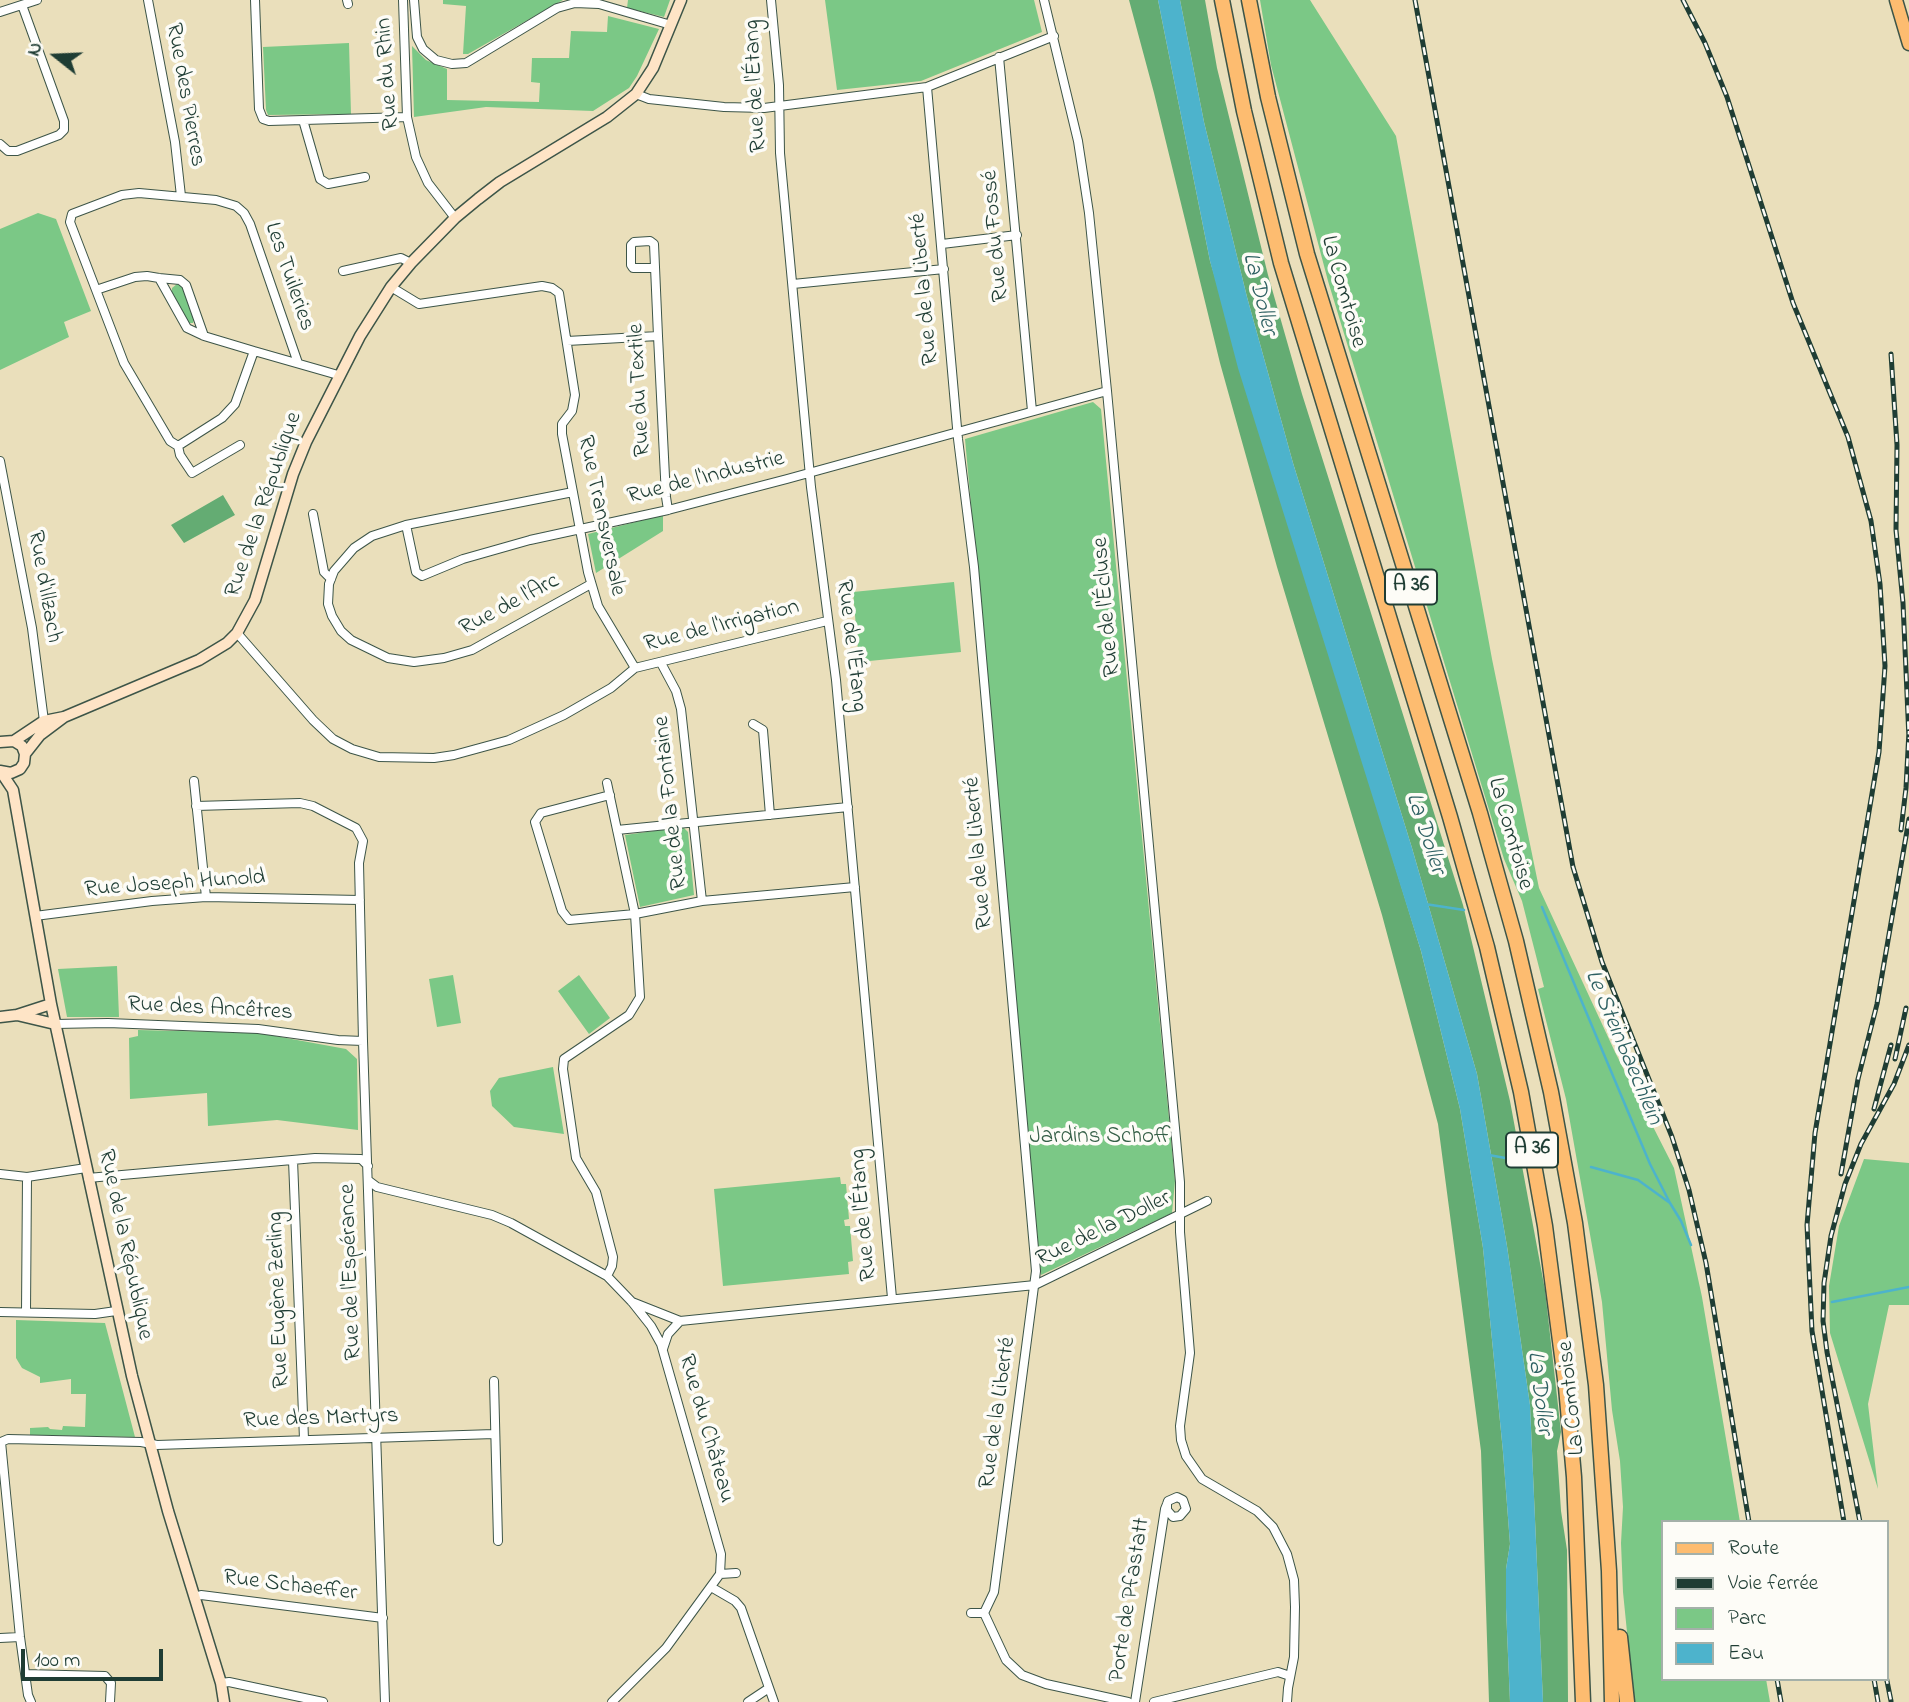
<!DOCTYPE html>
<html>
<head>
<meta charset="utf-8">
<style>
	body { margin:0 }
	#map { position:relative; width:1909px; height:1702px; overflow:hidden; background:#eadfbb; font-family:"Indie Flower",sans-serif }
	canvas { display:block }
	.legend { position:absolute; left:1661px; top:1520px; width:228px; height:161px; box-sizing:border-box; background:#fdfcf7; border:2px solid #a4b0a9; margin:0; padding:9px 12px; list-style:none; font-size:21px; color:#1f3d34 }
	.legend li { display:flex; align-items:center; gap:14px; height:35px }
	.legend b { width:35px; border:2px solid #a4b0a9 }
	.north { position:absolute; left:21px; top:21px; width:70px; height:70px; -webkit-text-stroke:5px #fdfcf7; paint-order:stroke; rotate:288deg; font-size:19px; font-weight:700; line-height:28px; text-align:center; color:#1f3d34 }
	.north::after { content:''; display:block; margin:auto; width:24px; height:32px; background:#1f3d34; clip-path:polygon(50% 0,100% 100%,50% 72%,0 100%) }
	.scale { position:absolute; left:21px; top:1649px; width:142px; height:32px; box-sizing:border-box; border:4px solid #1f3d34; border-top:0; padding-left:9px; font-size:21px; line-height:24px; white-space:nowrap; color:#1f3d34; -webkit-text-stroke:5px #fdfcf7; paint-order:stroke }
</style>
</head>
<body>
<div id="map">
<canvas width="1909" height="1702"></canvas>
<ul class="legend">
<li><b style="height:9px;background:#fdbc70"></b>Route</li>
<li><b style="height:9px;background:#1f3d34"></b>Voie ferrée</li>
<li><b style="height:19px;background:#7bc886"></b>Parc</li>
<li><b style="height:19px;background:#4db3cc"></b>Eau</li>
</ul>
<div class="north">N</div>
<div class="scale">100 m</div>
</div>
<script>
const c = document.querySelector('canvas').getContext('2d');
c.lineJoin = 'round';
function fillPath(path, color) {
  c.fillStyle = color;
  c.fill(path, 'evenodd');
}
function poly(rows) {
  const path = new Path2D();
  for (const r of rows) {
    path.moveTo(r[0], r[1]);
    for (let i = 2; i < r.length; i += 2) path.lineTo(r[i], r[i + 1]);
  }
  return path;
}
function strokePath(path, color, width, dash) {
  c.strokeStyle = color;
  c.lineWidth = width;
  c.lineCap = dash ? 'butt' : 'round';
  c.setLineDash(dash || []);
  c.stroke(path);
}
function drawText(font, color, halo, rows, align = 'center') {
  c.font = font + ' "Indie Flower",sans-serif';
  c.lineWidth = 7;
  c.setLineDash([]);
  c.textBaseline = 'middle';
  c.strokeStyle = halo;
  c.fillStyle = color;
  for (const [text, x, y, turn = 0] of rows) {
    c.save();
    c.translate(x, y);
    c.rotate((+turn || 0) * Math.PI / 180);
    c.textAlign = isNaN(turn) ? turn : align;
    if (halo) c.strokeText(text, 0, 0);
    c.fillText(text, 0, 0);
    c.restore();
  }
}
fillPath(poly([
	[443,0,563,0,468,54,463,54,466,6,443,4],
	[628,0,670,0,664,17,627,8],
	[825,0,1034,0,1042,32,921,81,837,90],
	[1260,0,1310,0,1396,136,1492,659,1539,888,1615,1052,1674,1168,1702,1297,1740,1522,1662,1522,1662,1679,1766,1679,1770,1702,1634,1702,1623,1592,1621,1543,1623,1507,1620,1461,1612,1410,1602,1302,1566,1099,1538,989,1544,987,1522,901,1504,859,1328,281,1271,65],
	[608,16,659,29,637,76,629,88,593,111,486,107,414,117,412,46,426,60,447,69,447,100,539,102,540,83,531,82,532,58,569,58,571,31,607,32],
	[349,43,351,114,268,115,266,110,263,47],
	[38,213,56,219,91,311,64,322,69,337,0,370,0,229],
	[177,284,183,287,194,319,193,323,189,323,172,292,172,288],
	[1093,402,1101,409,1175,1181,1172,1213,1041,1275,965,439],
	[663,515,663,531,596,573,588,534],
	[954,582,961,652,859,662,853,592],
	[683,827,688,832,694,895,640,907,625,835],
	[117,966,119,1017,67,1017,58,969],
	[453,975,461,1023,437,1027,429,979],
	[579,975,610,1018,589,1034,558,991],
	[138,1030,259,1033,346,1049,357,1059,358,1130,277,1120,208,1126,207,1093,130,1099,129,1038,138,1036],
	[553,1067,564,1134,514,1127,492,1106,490,1091,499,1078],
	[1864,1159,1909,1163,1909,1305,1889,1305,1868,1404,1878,1489,1830,1333,1829,1286,1839,1226],
	[840,1177,841,1184,846,1184,849,1219,844,1220,845,1226,850,1226,853,1261,848,1262,849,1274,723,1286,714,1189],
	[16,1320,105,1323,135,1437,30,1435,30,1428,48,1427,50,1429,62,1430,63,1426,85,1427,86,1394,71,1394,71,1379,40,1383,40,1377,22,1368,16,1358]
]), '#7bc886');
fillPath(poly([
	[1129,0,1158,0,1210,261,1421,951,1460,1109,1483,1248,1503,1452,1510,1544,1506,1569,1506,1608,1510,1702,1489,1702,1481,1451,1438,1124,1382,915,1277,567,1220,363,1154,93],
	[1180,0,1205,0,1217,68,1268,275,1302,394,1463,905,1510,1101,1545,1290,1561,1432,1557,1451,1561,1511,1567,1550,1568,1702,1543,1702,1530,1405,1507,1246,1477,1074,1412,848,1293,463,1247,297,1204,122],
	[223,495,235,515,184,543,171,525]
]), '#64ac73');
fillPath(poly([
	[1158,0,1180,0,1204,122,1247,297,1293,463,1412,848,1477,1074,1507,1246,1530,1405,1543,1702,1510,1702,1506,1608,1506,1569,1510,1544,1503,1452,1483,1248,1460,1109,1421,951,1238,368,1210,261]
]), '#4db3cc');
strokePath(poly([
	[1425,904,1464,910],
	[1542,907,1650,1164,1670,1203],
	[1489,1155,1516,1160],
	[1591,1167,1638,1180,1670,1203,1681,1221,1691,1245],
	[1832,1302,1909,1287]
]), '#4db3cc', 2.5);
const minor = poly([
	[148,0,175,142,181,196],
	[255,0,259,109,263,119,269,121,407,117],
	[347,0,348,4],
	[403,0,407,117,416,157,428,183,455,218],
	[414,0,417,37,423,49,436,60,452,64,466,63,557,8,575,3,599,4,671,25],
	[771,0,779,85,780,153,811,487,836,680,892,1298],
	[1044,0,1078,141,1089,213,1107,391,1180,1182,1180,1232,1190,1353,1180,1426,1181,1440,1186,1456,1202,1479,1257,1511,1273,1527,1287,1554,1294,1580,1295,1607,1294,1657,1288,1688,1287,1702],
	[0,12,37,0],
	[999,57,1032,411],
	[927,87,958,439,974,567,1036,1271,994,1592,984,1613],
	[636,94,649,99,724,107,764,108,927,87,1054,36],
	[303,120,320,179,328,184,365,177],
	[0,144,8,151,17,151,59,135,64,130,64,121,22,5],
	[942,244,1017,235],
	[655,268,633,268,631,265,631,245,634,242,650,241,654,244,658,336,666,497,668,510],
	[343,271,401,258,411,263],
	[159,278,180,280,186,285,204,336,187,328,159,278],
	[793,284,944,269],
	[391,287,419,304,542,286,552,288,559,293,575,395,572,411,562,424,562,434,588,572,598,606,635,668],
	[96,290,135,277,147,276,159,278],
	[204,336,254,351],
	[567,341,658,336],
	[298,363,250,224,244,213,236,206,216,200,139,193,122,195,72,214,70,222,124,363,170,441,178,446,222,418,235,404,254,351,338,375],
	[178,446,180,455,192,473,240,445],
	[0,461,32,628,44,721],
	[573,492,406,525,372,536,354,548,334,571,329,584,328,604,332,616,341,631,351,640,388,658,414,662,444,658,472,650,591,584],
	[313,514,324,572,331,579],
	[406,525,416,572,422,576,463,559,530,540,668,510,787,479,1107,391],
	[237,633,313,720,333,739,352,749,379,757,434,758,454,755,509,740,564,715,611,688,635,668,827,621],
	[661,663,676,691,681,709,702,901],
	[753,724,763,730,770,815],
	[194,781,206,897],
	[610,795,541,813,535,822,562,911,569,920,635,914,702,901,855,887],
	[196,806,300,803,313,806,356,828,363,841,359,863,363,1041,385,1702],
	[617,830,848,807],
	[35,916,152,901,206,897,360,900],
	[55,1024,108,1023,258,1029,338,1040,363,1041],
	[293,1160,304,1439],
	[0,1174,27,1177,86,1168],
	[88,1178,315,1158,361,1159,368,1166],
	[369,1181,377,1187,492,1215,511,1223,607,1276,632,1302,651,1326,661,1344,721,1554,720,1574],
	[607,1276,612,1266,613,1257,596,1192,576,1158,563,1069,564,1059,629,1015,640,997,635,914,607,783],
	[632,1302,680,1321,1035,1285,1207,1201],
	[0,1312,95,1314,116,1311],
	[26,1312,27,1177],
	[663,1349,668,1334,680,1321],
	[494,1381,498,1541],
	[711,1587,735,1601,741,1608,774,1702],
	[194,1597,201,1595,383,1618],
	[971,1613,984,1613,1006,1660,1022,1675,1046,1684,1128,1702],
	[0,1638,20,1637],
	[25,1674,105,1676,111,1683,110,1702],
	[221,1683,229,1682,323,1702],
	[31,1702,28,1695,20,1637,1,1442,8,1439,141,1442,157,1445,494,1434],
	[612,1702,666,1648,720,1574,736,1573],
	[748,1702,769,1688],
	[1135,1702,1165,1509,1167,1504,1168,1501,1177,1497,1183,1500,1186,1509,1180,1516,1173,1517,1167,1510,1167,1504],
	[1154,1702,1278,1672,1290,1676]
]);
const secondary = poly([
	[14,741,44,721,64,717,199,660,227,643,237,633,255,600,293,474,306,442,360,336,391,287,411,263,455,218,478,199,500,182,607,117,636,94,653,68,681,0],
	[0,742,14,741,22,746,25,754,24,763,20,769,11,773,0,771],
	[25,754,40,735,64,717],
	[1,772,13,790,51,1004,132,1376,168,1511,221,1683,224,1702],
	[17,1015,55,1024],
	[0,1017,17,1015,51,1004]
]);
const primary = poly([
	[1896,0,1909,44]
]);
const motorway = poly([
	[1222,0,1244,111,1281,263,1450,817,1487,947,1521,1092,1545,1226,1566,1387,1574,1477,1583,1702],
	[1249,0,1268,97,1307,254,1480,813,1516,941,1551,1092,1575,1223,1596,1385,1609,1571,1612,1702],
	[1620,1637,1627,1702]
]);
strokePath(minor, '#3d5548', 10);
strokePath(secondary, '#3d5548', 13);
strokePath(primary, '#3d5548', 15);
strokePath(motorway, '#3d5548', 17);
strokePath(minor, '#fff', 8);
strokePath(secondary, '#fee4c6', 10);
strokePath(primary, '#fdbc70', 12);
strokePath(motorway, '#fdbc70', 14);
const rail = poly([
	[1415,0,1573,867,1602,962,1672,1137,1689,1190,1706,1263,1749,1522],
	[1683,0,1705,43,1727,97,1793,303,1848,437,1871,521,1880,584,1885,666,1879,752,1815,1133,1807,1225,1812,1331,1844,1522],
	[1891,354,1897,445,1896,530,1903,603,1909,739],
	[1901,830,1906,788,1909,731],
	[1895,1059,1906,1008],
	[1874,1109,1891,1045],
	[1841,1174,1858,1079,1877,1004,1909,819],
	[1860,1522,1827,1352,1823,1321,1824,1283,1831,1236,1845,1184,1861,1144,1894,1084,1909,1045],
	[1886,1676,1891,1701],
	[1777,1679,1781,1702],
	[1874,1679,1878,1702]
]);
strokePath(rail, '#1f3d34', 5);
strokePath(rail, '#fdfcf7', 2.5, [8]);
for (const [x, y, w] of [
	[1411,587,52],
	[1532,1150,52]
]) {
  const box = new Path2D();
  box.roundRect(x - w / 2, y - 17.5, w, 35, 5);
  c.fillStyle = '#fdfcf7';
  c.fill(box);
  strokePath(box, '#1f3d34', 2);
}
drawText('bold 21px', '#1f3d34', null, [
	["A 36",1411,587],
	["A 36",1532,1150]
]);
drawText('23px', '#1f3d34', '#fdfcf7', [
	["Rue du Rhin",389,74,-94],
	["Rue de l'Étang",757,86,-93],
	["Rue des Pierres",184,95,80],
	["Rue du Fossé",997,236,-95],
	["Les Tuileries",288,277,71],
	["Rue de la Liberté",926,289,-95],
	["La Comtoise",1342,292,74],
	["Rue du Textile",641,390,-93],
	["Rue de l'Industrie",706,479,-14],
	["Rue de la République",265,505,-71],
	["Rue Transversale",600,516,78],
	["Rue d'Illzach",43,587,80],
	["Rue de l'Arc",510,606,-28],
	["Rue de l'Écluse",1108,607,-95],
	["Rue de l'Irrigation",722,627,-14],
	["Rue de l'Étang",850,646,83],
	["Rue de la Fontaine",672,803,-96],
	["La Comtoise",1509,834,74],
	["Rue de la Liberté",980,853,-95],
	["Rue Joseph Hunold",175,885,-4],
	["Rue des Ancêtres",210,1010,3],
	["Rue de l'Étang",865,1215,-95],
	["Rue de la Doller",1104,1230,-26],
	["Rue de la République",124,1245,78],
	["Rue de l'Espérance",352,1272,-92],
	["Rue Eugène Zerling",280,1300,-92],
	["La Comtoise",1573,1398,-96],
	["Rue de la Liberté",999,1413,-82],
	["Rue des Martyrs",321,1420,-2],
	["Rue du Château",705,1429,74],
	["Rue Schaeffer",290,1587,7],
	["Porte de Pfastatt",1131,1600,-81]
]);
drawText('23px', '#366048', '#fdfcf7', [
	["Jardins Schoff",1100,1138]
]);
drawText('italic 24px', '#2d6062', '#fdfcf7', [
	["La Doller",1258,294,76],
	["La Doller",1424,834,72],
	["Le Steinbaechlein",1622,1048,67],
	["La Doller",1538,1393,83]
]);
</script>
</body>
</html>
